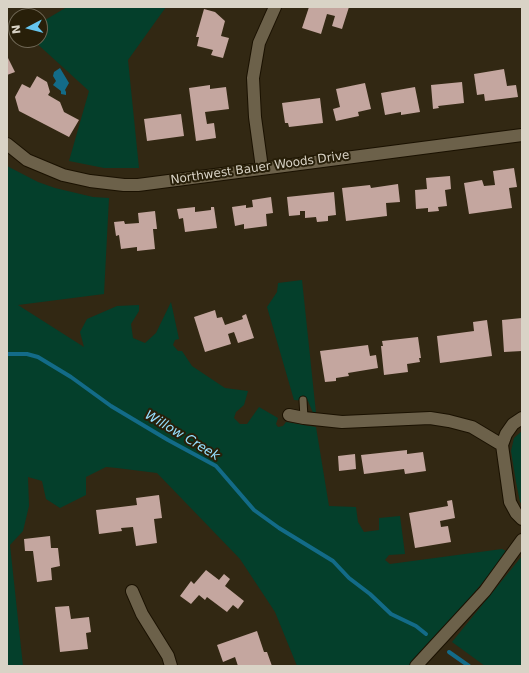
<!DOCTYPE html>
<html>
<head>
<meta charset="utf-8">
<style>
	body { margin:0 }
	#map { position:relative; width:529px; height:673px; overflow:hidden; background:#322813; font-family:"DejaVu Sans",sans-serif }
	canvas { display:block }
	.frame { position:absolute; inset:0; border:8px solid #d9d3c6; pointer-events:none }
	.north { position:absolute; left:8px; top:8px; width:40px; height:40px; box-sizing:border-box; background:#281f09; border:1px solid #6f6755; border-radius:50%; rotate:263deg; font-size:11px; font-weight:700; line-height:16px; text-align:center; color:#d9d3c6 }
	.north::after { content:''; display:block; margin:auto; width:14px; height:18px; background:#65c5ee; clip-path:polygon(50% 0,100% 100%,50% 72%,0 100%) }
</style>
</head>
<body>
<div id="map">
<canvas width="529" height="673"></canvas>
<div class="frame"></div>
<div class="north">N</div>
</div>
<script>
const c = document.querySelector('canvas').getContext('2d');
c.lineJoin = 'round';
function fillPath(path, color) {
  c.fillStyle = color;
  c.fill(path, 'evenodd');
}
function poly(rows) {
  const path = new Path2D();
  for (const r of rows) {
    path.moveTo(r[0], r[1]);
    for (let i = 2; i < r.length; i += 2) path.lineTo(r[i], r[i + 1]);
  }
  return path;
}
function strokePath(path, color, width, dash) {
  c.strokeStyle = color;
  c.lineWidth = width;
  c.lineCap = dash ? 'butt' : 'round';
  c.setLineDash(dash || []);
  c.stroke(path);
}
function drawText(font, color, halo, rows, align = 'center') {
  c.font = font + ' "DejaVu Sans",sans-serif';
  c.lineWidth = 4;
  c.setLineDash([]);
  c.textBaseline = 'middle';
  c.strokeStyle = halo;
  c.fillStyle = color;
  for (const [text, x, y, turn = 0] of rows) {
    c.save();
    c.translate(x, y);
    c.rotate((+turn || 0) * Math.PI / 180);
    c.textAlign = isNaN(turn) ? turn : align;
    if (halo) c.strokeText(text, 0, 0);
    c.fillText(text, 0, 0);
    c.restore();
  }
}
fillPath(poly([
	[67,7,166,7,128,60,139,168,104,168,69,161,89,91,33,40,40,40,40,23],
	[7,166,38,182,55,188,93,197,109,198,104,294,18,305,84,347,80,332,87,319,117,306,139,305,139,311,131,324,133,338,145,343,156,333,171,302,179,339,175,340,173,345,178,351,182,351,192,366,225,388,248,391,244,405,236,412,234,418,240,424,247,424,259,407,278,418,276,424,278,427,283,426,286,422,316,427,329,506,356,507,358,522,364,532,379,530,379,518,400,516,405,554,389,555,385,560,390,564,502,549,506,551,493,570,464,605,409,666,297,666,275,612,240,559,157,473,117,468,106,467,86,477,86,495,60,508,46,499,42,481,28,477,29,506,23,531,10,545,23,666,7,666],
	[302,280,316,413,313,413,308,401,294,400,267,307,277,292,278,283],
	[522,431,522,504,520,502,516,482,511,451,514,438],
	[522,556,522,666,485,666,452,642]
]), '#043f2b');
fillPath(poly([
	[60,68,69,83,65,90,66,92,66,95,61,94,61,91,53,85,56,81,53,76,54,72]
]), '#136b88');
strokePath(poly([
	[7,354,27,354,38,357,71,377,111,406,168,440,216,466,254,510,279,528,333,561,349,578,370,594,391,614,416,626,426,634],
	[449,652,469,666]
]), '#136b88', 4);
fillPath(poly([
	[309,7,349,7,342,29,332,26,335,16,327,14,321,34,302,28],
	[204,9,215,12,225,21,221,36,229,38,223,58,211,55,213,50,197,46,199,37,196,37],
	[7,56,15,72,7,75],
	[504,69,507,86,516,85,518,97,485,101,484,94,477,95,474,74],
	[37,76,47,82,50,92,48,95,60,102,64,112,79,120,69,137,19,111,15,97,22,84,30,88],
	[462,82,464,103,438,106,439,108,433,109,431,85],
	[365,83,371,109,358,112,359,116,336,121,333,109,340,107,336,89],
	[210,85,210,89,226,87,229,109,205,112,207,124,214,123,216,138,196,141,189,88],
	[415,87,420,112,401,115,401,112,385,115,381,93],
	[320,98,323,123,289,127,288,123,285,123,282,103],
	[181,114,184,136,147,141,144,119],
	[514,168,517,187,509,188,512,208,469,214,464,183,482,180,484,186,495,185,493,171],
	[450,176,451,189,445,190,447,206,438,207,439,211,428,212,428,208,416,209,415,190,427,189,426,178],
	[398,184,400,202,386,203,387,216,346,221,342,188,370,185,371,188],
	[334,192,336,215,328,216,328,221,317,222,316,217,305,218,305,211,300,211,300,215,289,216,287,197],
	[271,197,273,213,266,214,267,226,244,229,244,224,235,226,232,207,246,205,246,208,253,207,252,200],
	[195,207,195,212,211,210,211,207,214,207,217,228,185,232,183,218,179,219,177,209],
	[155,211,157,229,153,229,155,249,137,251,137,247,121,249,119,235,116,236,114,222,124,221,125,224,139,223,138,213],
	[215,310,217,318,222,317,225,325,243,319,242,316,246,314,254,338,238,343,234,332,228,334,231,344,205,352,194,317],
	[522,318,522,351,504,352,502,320],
	[487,320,492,356,440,363,437,336,474,331,473,322],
	[418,337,421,358,419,358,420,362,407,364,408,372,384,375,381,346,383,346,382,341],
	[368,345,370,356,376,355,378,368,348,373,349,376,336,378,336,381,325,382,320,351],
	[407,450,407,454,423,452,426,471,405,474,404,469,364,474,361,455],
	[355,454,356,469,339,471,338,456],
	[159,495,162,518,154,519,157,543,136,546,133,527,121,528,122,531,99,534,96,510,137,505,136,498],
	[452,500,455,518,440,521,441,527,448,526,451,542,415,548,409,513,448,506,447,501],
	[50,536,51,548,58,548,60,566,51,568,52,580,37,582,33,551,25,551,24,539],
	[206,570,219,580,224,574,230,579,225,586,244,601,238,609,233,605,227,612,207,597,205,600,199,595,191,604,180,596,191,581,194,584],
	[69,606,71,619,89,617,91,632,86,633,88,649,60,652,55,607],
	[257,631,264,652,267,652,272,666,238,666,235,657,223,662,217,645]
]), '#c4a69f');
const lane = poly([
	[303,400,304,418]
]);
const street = poly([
	[7,144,27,160,63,175,90,181,124,185,138,185,522,135],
	[262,168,255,117,253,78,259,43,275,7],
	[289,415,304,418,342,422,430,418,449,421,472,427,502,445,506,434,513,424,522,418],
	[502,445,510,502,516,513,522,519],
	[132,591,142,614,168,656,171,666],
	[416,666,485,591,522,540]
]);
strokePath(lane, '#1a1100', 9);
strokePath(street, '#1a1100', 14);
strokePath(lane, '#6c614a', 7);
strokePath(street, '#6c614a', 12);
drawText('12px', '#d9d3c6', '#281f09', [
	["Northwest Bauer Woods Drive",260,168,-8]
]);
drawText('italic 13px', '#96e0ff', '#281f09', [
	["Willow Creek",182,436,31]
]);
</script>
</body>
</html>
